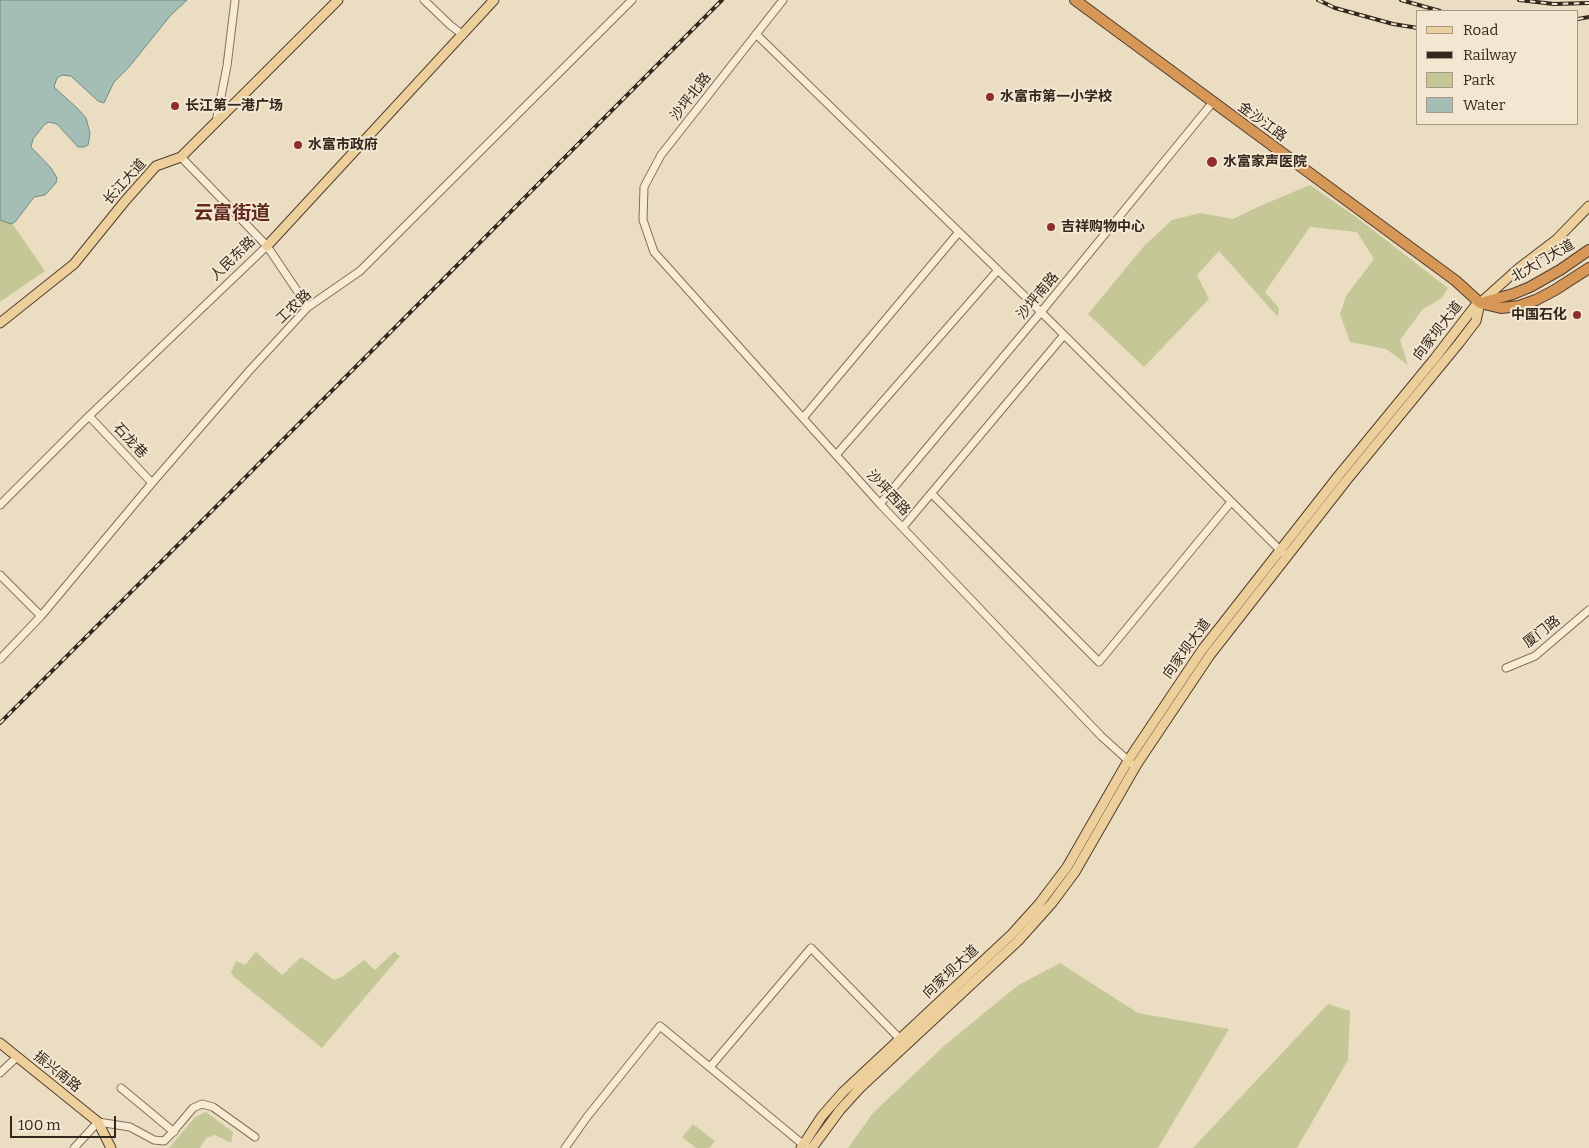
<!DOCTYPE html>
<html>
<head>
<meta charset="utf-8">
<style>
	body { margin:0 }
	#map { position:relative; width:1589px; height:1148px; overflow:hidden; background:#ebddc2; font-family:Bitter,serif }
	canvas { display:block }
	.legend { position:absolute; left:1416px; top:10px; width:162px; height:115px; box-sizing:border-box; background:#f3e7d1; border:1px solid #a79a89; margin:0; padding:6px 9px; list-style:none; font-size:15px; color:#34271d }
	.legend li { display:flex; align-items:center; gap:10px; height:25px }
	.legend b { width:25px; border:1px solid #a79a89 }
	.scale { position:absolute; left:10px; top:1116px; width:106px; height:22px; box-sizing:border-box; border:2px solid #34271d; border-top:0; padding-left:6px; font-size:15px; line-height:18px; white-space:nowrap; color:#34271d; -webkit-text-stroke:4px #f3e7d1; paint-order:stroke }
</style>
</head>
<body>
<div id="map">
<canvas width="1589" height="1148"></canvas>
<ul class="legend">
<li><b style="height:6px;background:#edcf9b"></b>Road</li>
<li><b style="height:6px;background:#34271d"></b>Railway</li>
<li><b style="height:14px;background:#c5c896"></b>Park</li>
<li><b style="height:14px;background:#a4beb5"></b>Water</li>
</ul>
<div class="scale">100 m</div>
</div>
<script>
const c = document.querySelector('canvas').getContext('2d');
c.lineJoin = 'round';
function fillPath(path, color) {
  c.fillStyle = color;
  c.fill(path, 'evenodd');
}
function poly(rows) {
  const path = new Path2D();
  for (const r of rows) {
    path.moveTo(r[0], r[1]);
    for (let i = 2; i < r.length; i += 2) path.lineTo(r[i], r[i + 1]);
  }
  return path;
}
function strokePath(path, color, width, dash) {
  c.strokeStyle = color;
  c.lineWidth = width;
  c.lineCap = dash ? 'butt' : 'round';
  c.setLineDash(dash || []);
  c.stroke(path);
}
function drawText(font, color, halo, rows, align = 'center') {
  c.font = font + ' Bitter,"Noto Sans SC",serif';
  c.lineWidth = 4;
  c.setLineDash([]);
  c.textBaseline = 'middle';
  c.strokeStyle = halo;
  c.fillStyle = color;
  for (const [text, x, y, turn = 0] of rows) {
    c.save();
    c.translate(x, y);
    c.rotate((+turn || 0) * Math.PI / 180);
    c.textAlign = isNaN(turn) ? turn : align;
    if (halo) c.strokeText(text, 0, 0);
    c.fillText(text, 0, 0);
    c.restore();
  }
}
fillPath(poly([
	[1310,185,1356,217,1448,288,1442,298,1423,309,1400,340,1408,365,1386,349,1350,342,1340,314,1346,296,1374,259,1357,232,1310,227,1265,292,1279,308,1278,317,1219,251,1197,275,1209,299,1144,367,1088,314,1145,245,1172,220,1200,213,1233,219,1260,206],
	[0,220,7,223,12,223,45,271,0,302],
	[256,952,282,975,301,957,334,980,342,977,364,960,375,970,394,952,400,956,322,1048,234,977,231,972,236,961,245,965],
	[1060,963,1138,1013,1229,1029,1158,1148,848,1148,873,1113,944,1046,1017,986],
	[1328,1004,1350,1011,1348,1060,1297,1148,1193,1148],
	[206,1112,233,1132,231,1143,215,1135,206,1138,200,1148,169,1148,195,1117],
	[693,1124,715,1141,709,1148,696,1148,682,1137]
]), '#c5c896');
const water = poly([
	[0,0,187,0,170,16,129,67,114,82,104,103,98,101,71,76,62,75,57,78,54,87,77,108,86,118,90,133,89,140,88,145,84,147,78,147,57,124,49,122,44,125,33,139,31,147,51,168,57,178,56,183,45,195,34,197,15,222,11,224,0,220,0,0]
]);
fillPath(water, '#a4beb5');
strokePath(water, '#6c8b82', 1);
const minor = poly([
	[424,0,450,25,463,35],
	[783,0,661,155,644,187,643,220,654,252,880,504,1101,736,1132,764],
	[756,34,1041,312,1287,557],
	[216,122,227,66,235,0],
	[181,157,267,246,308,307],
	[89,416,152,483],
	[803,418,959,232],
	[836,455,998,270],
	[933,495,1099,662,1231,502],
	[880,504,1041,312,1213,102],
	[0,505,89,416,267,246],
	[903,527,1064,335],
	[0,575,41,616],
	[0,659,41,616,152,483,250,370,308,307,360,271,632,0],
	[1506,668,1535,656,1589,610],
	[710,1067,811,948,902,1041],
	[0,1073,17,1057],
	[121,1088,174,1132],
	[74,1148,98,1122,130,1127,154,1140,164,1141,172,1133,193,1108,202,1104,213,1107,255,1137],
	[565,1148,587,1117,660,1026,806,1147]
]);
const major = poly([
	[267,246,494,0],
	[0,323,74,264,125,201,156,166,181,157,338,0],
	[0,1043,98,1122,111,1148],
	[801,1148,822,1116,843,1092,1012,934,1039,904,1067,867,1129,759,1202,650,1339,475,1435,358,1475,306,1480,303,1519,268,1557,239,1589,206],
	[812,1148,840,1110,860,1088,1018,941,1052,903,1075,872,1137,764,1210,655,1346,481,1460,342,1476,321,1480,303]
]);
const highway = poly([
	[1075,0,1456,281,1480,303,1501,308,1519,306,1536,300,1555,290,1589,268],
	[1481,303,1513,294,1530,287,1560,270,1589,250]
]);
strokePath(minor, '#846e5a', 9);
strokePath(major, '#523d2e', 11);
strokePath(highway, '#523d2e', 12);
strokePath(minor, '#f7ebd4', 7);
strokePath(major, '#edcf9b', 9);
strokePath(highway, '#d79756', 10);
const rail = poly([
	[1318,0,1335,8,1393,24,1418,28],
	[1401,0,1440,11],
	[1519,0,1554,4,1589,3],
	[1578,19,1589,17],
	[0,723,722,0]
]);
strokePath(rail, '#34271d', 4);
strokePath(rail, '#f3e7d1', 2, [5.5]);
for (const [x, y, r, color] of [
	[990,97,5,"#8f2d33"],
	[175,106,5,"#8f2d33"],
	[298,145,5,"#8f2d33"],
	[1212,162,6,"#8f2d33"],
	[1051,227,5,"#8f2d33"],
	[1577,315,5,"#8f2d33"]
]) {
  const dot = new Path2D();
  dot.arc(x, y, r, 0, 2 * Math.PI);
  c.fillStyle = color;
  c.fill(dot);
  strokePath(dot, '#f3e7d1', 2);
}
drawText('14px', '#34271d', '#f3e7d1', [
	["沙坪北路",691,97,-52],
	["金沙江路",1262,122,36],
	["长江大道",125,182,-48],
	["人民东路",233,259,-44],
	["北大门大道",1543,261,-30],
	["沙坪南路",1038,296,-50],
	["工农路",294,307,-43],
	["向家坝大道",1438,331,-52],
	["石龙巷",130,441,47],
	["沙坪西路",888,493,47],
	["厦门路",1542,632,-38],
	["向家坝大道",1187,649,-54],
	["向家坝大道",951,972,-43],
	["振兴南路",57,1072,39]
]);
drawText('bold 14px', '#34271d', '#f3e7d1', [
	["水富市第一小学校",1000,97],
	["长江第一港广场",185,106],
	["水富市政府",308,145],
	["水富家声医院",1223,162],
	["吉祥购物中心",1061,227],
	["中国石化",1567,315,"right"]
], 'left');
drawText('bold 19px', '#5f291f', '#f3e7d1', [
	["云富街道",232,214]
]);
</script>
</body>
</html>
